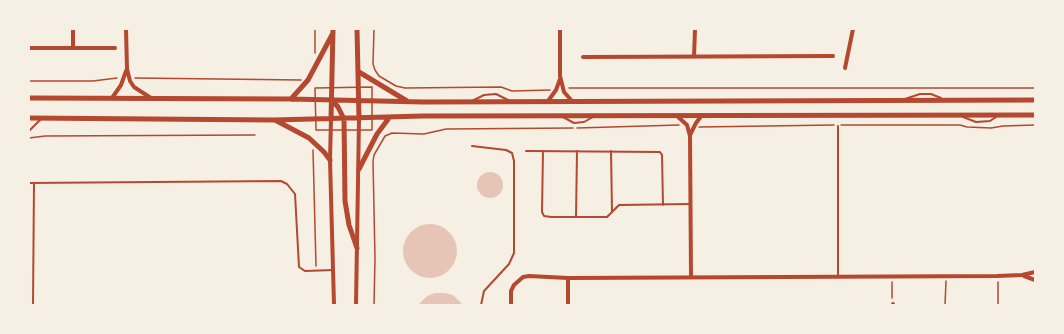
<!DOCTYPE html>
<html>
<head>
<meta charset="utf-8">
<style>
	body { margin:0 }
	#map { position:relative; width:1064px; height:334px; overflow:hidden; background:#f6efe4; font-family:"Libre Baskerville",serif }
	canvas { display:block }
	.frame { position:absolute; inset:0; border:30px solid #f6efe4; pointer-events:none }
</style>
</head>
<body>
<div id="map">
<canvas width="1064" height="334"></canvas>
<div class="frame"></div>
</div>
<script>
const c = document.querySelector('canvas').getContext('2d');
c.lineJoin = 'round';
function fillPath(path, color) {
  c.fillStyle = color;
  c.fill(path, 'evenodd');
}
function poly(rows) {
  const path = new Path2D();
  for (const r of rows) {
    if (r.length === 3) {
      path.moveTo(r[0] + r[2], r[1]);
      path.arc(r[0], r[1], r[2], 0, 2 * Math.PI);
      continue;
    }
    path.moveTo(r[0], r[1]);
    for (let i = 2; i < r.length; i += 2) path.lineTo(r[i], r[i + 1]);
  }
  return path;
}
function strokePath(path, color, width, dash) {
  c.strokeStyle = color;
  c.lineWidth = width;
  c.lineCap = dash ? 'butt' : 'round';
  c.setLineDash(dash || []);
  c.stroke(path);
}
fillPath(poly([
	[490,185,13],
	[430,251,27],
	[435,293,445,293,453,295,463,305,418,305,427,296]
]), '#e6c5b7');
strokePath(poly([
	[315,29,315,53],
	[374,29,373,64,375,70,379,76,396,86,405,88,501,87,512,91,550,90],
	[135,78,301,80],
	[29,81,93,81,117,78],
	[372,87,372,130,316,130,315,88,372,87],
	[569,88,1035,88],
	[841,125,960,125,967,127,991,128,1003,126,1035,125],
	[699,127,834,125],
	[577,128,679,125],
	[29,138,45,136,255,135],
	[313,150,316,266],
	[892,282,892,298],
	[998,282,998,305],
	[374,305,375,259,373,161,374,155,385,136,392,133,424,134,446,129,573,128],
	[945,305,946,281]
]), '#b5482f', 1.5);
strokePath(poly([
	[905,99,920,94,931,94,941,98],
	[472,101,484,95,496,94,510,101],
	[563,117,574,123,584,122,593,117],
	[963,117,976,122,990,121,996,117],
	[29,131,41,119],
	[472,146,506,150,512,153,514,161,514,253,509,264,484,291,481,305],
	[526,151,660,152,662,155,663,205],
	[543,151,542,212,544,216,551,217,607,217,619,205,689,204],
	[611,151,612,212],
	[29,183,281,181,287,184,295,194,299,267,305,271,333,270],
	[576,217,577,151],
	[838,276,838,126],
	[33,305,34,183]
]), '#b5482f', 2);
strokePath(poly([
	[126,29,127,69,130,81,134,87,151,98],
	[560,29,560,76,564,92,572,101],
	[73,47,73,29],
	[29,48,115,48],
	[583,57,833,56],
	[694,57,695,29],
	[845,68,853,29],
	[112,98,121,85,126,71],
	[548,101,556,90,560,79],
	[677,116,687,125,690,136,691,276],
	[331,119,330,160,334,305],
	[690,135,696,123,702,115],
	[1024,276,1035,280],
	[568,278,568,305],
	[893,304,893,305],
	[356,305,359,119],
	[511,305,511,291,514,285,523,277,529,276,568,278,997,276,1022,275,1035,272]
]), '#b5482f', 4);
strokePath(poly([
	[357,29,359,119],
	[359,72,407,101],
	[29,98,291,99,423,102,1035,100],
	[291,99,308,80,333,33],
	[331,99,338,107,344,119,345,201,349,225,357,248],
	[29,118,274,120,423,116,1035,115],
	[331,119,333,29],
	[275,120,309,138,324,152,330,160],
	[359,169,377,134,389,118]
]), '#b5482f', 5);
</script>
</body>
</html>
